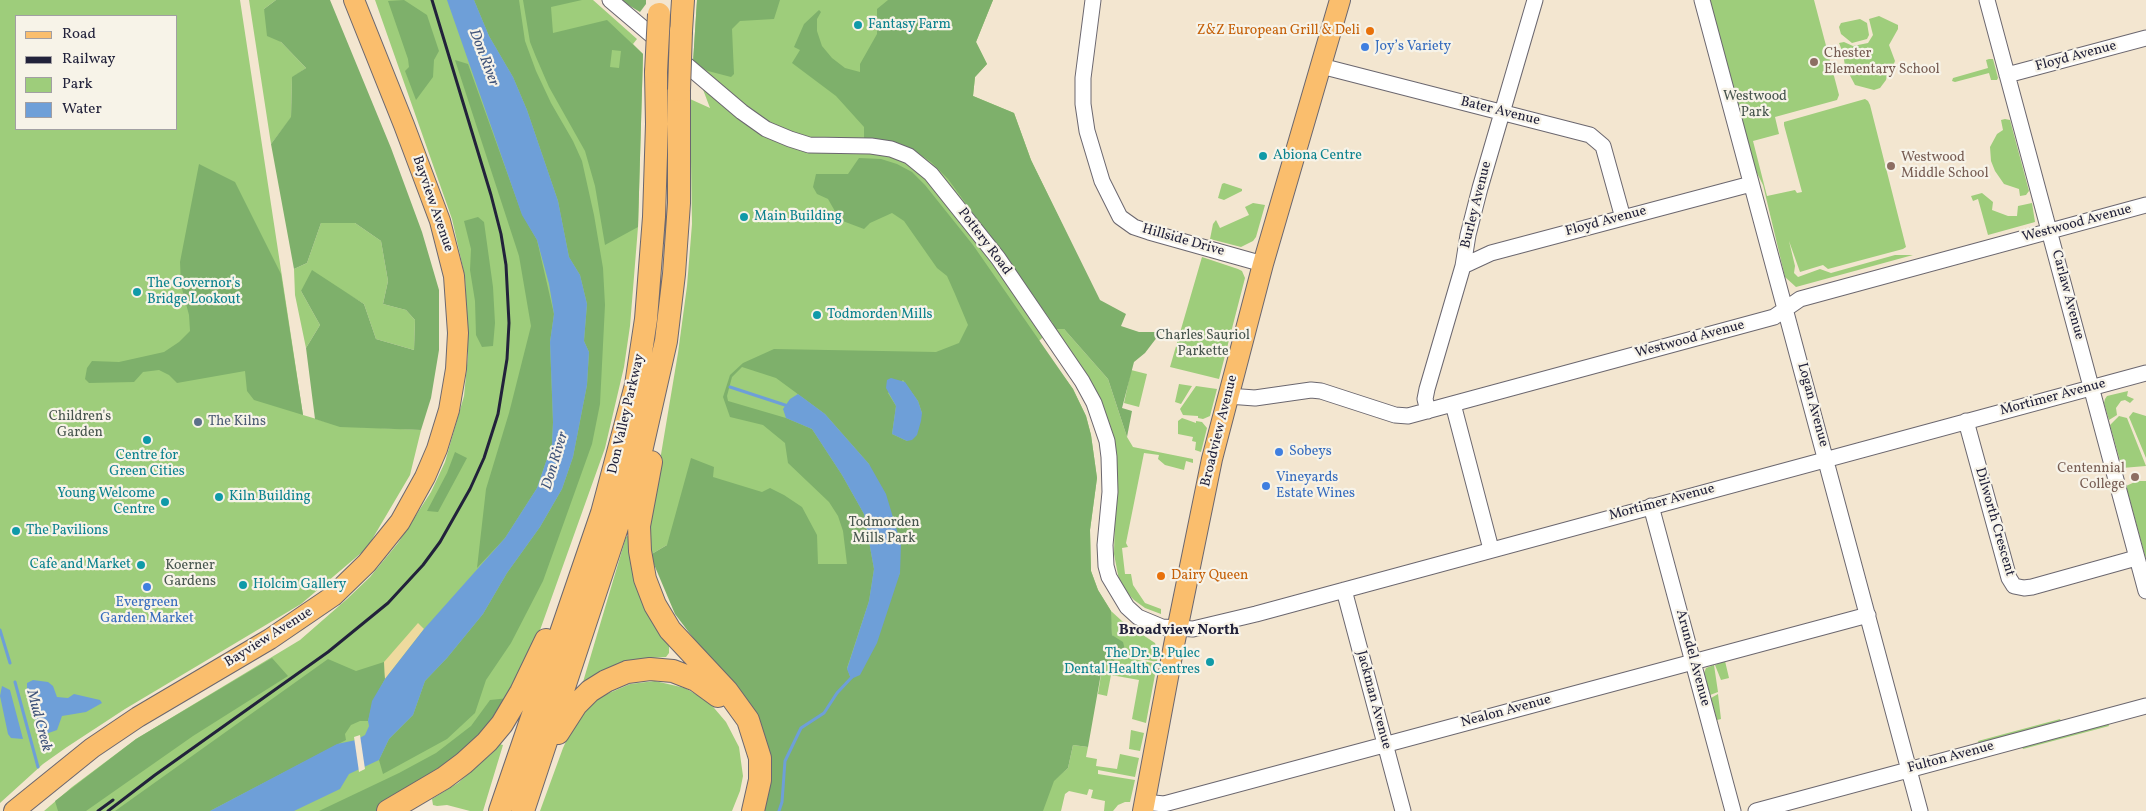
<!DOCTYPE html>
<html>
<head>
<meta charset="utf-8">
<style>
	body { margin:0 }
	#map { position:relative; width:2146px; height:811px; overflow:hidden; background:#f3e6d0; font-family:Vollkorn,serif }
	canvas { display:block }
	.legend { position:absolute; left:15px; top:15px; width:162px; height:115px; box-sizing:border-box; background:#f7f3e8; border:1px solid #a29fa3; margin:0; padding:6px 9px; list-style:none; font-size:15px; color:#22223b }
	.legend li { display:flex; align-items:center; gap:10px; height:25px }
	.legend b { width:25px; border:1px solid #a29fa3 }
</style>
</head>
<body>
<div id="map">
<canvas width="2146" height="811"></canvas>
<ul class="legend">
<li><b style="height:6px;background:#fabe6d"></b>Road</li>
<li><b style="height:6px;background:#22223b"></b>Railway</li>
<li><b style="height:14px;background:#9ecd7b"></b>Park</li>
<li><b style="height:14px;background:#6e9fd8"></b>Water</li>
</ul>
</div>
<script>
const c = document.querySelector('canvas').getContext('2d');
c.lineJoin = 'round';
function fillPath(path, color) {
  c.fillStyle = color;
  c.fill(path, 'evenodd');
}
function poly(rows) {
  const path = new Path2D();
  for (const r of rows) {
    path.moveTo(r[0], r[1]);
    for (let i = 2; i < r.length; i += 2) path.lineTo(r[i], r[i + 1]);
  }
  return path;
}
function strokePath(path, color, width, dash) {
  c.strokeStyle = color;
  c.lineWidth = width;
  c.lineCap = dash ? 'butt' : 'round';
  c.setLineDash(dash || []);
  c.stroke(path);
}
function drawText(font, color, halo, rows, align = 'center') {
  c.font = font + ' Vollkorn,serif';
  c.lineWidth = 4.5;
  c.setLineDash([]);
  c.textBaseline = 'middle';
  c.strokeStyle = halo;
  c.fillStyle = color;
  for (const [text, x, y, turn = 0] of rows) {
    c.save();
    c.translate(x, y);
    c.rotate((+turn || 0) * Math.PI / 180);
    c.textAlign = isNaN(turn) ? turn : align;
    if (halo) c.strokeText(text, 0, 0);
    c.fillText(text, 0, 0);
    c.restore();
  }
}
fillPath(poly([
	[0,0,240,0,303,415,340,426,421,430,410,475,367,548,301,604,125,709,67,747,43,764,0,803],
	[16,16,176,16,176,129,16,129],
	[249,0,276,0,264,9,281,42,306,68,292,78,291,118,271,144],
	[375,0,593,0,637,39,633,44,643,54,638,227,630,326,624,367,605,448,534,647,509,698,449,765,376,811,44,811,72,787,136,739,300,640,347,599,370,577,398,543,431,492,445,462,464,396,468,355,465,277,452,219],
	[697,0,993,0,976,42,987,64,975,77,973,96,1014,113,1031,160,1093,288,1038,342,1073,389,1086,416,1091,435,1097,478,1090,530,1091,571,1098,590,1111,611,1122,621,1155,643,1158,653,1157,662,1124,655,1125,650,1112,635,1110,612,1054,780,1068,768,1073,745,1088,747,1086,757,1097,759,1096,766,1117,769,1120,754,1139,758,1135,777,1098,770,1098,774,1135,780,1130,802,1125,802,1118,805,1113,811,1104,811,1105,801,1091,798,1093,790,1089,789,1087,795,1069,791,1065,794,1061,811,777,811,667,545,650,555,648,532,678,353,687,286,692,224,690,99,710,108,693,63],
	[1710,0,1814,0,1839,95,1837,100,1775,117,1779,134,1753,141,1767,196,1795,190,1797,193,1802,192,1784,125,1784,122,1865,99,1868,101,1870,105,1906,247,1903,249,1828,269,1823,265,1800,272,1789,241,1795,266,1794,273,1798,277,1820,269,1831,273,1895,255,1913,255,1796,287,1785,277,1763,185,1756,171],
	[1879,16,1898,25,1898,29,1889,45,1895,61,1893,66,1888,71,1886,80,1880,88,1874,90,1855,85,1845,66,1843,53,1839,43,1844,42,1853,46,1868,43,1873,35,1869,19],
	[1860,19,1867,23,1869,35,1867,39,1852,43,1841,34,1839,27,1841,23],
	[1989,59,1993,59,1998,78,1997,80,1991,80,1989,73,1955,82,1952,81,1953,78,1988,68,1986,60],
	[2005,119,2010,120,2029,191,2026,195,2020,196,2019,189,2004,184,1995,171,1991,161,1990,147,1997,134,2003,130,2001,120],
	[1224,183,1242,189,1242,191,1224,200,1218,198,1222,184],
	[1982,193,1993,202,1992,210,2008,216,2017,216,2018,206,2032,203,2035,222,1988,235,1978,199,1973,201,1971,196],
	[1253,203,1265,205,1256,237,1253,241,1241,247,1210,239,1213,224,1216,220,1220,228,1249,215,1245,207],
	[321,223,355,223,381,241,388,281,383,304,406,310,415,320,414,350,376,339,364,304,341,290,301,291,320,325,306,348,295,295,294,269,307,263],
	[1202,257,1238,269,1242,271,1245,278,1219,379,1170,367],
	[1054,329,1064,329,1108,379,1127,437,1133,447,1193,459,1193,463,1186,461,1184,470,1165,465,1158,459,1159,455,1144,453,1126,543,1128,547,1122,548,1125,574,1131,574,1133,585,1145,603,1161,609,1161,614,1145,608,1134,600,1125,591,1119,580,1114,554,1116,470],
	[1131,370,1147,374,1139,407,1124,403],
	[1179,384,1192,386,1181,404,1175,402],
	[1196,386,1217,389,1210,416,1203,419,1198,418,1198,416,1183,415,1180,409],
	[2128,391,2127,396,2134,399,2130,403,2125,400,2121,401,2116,408,2117,415,2109,420,2104,403,2105,399,2107,396],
	[2133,412,2146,416,2146,458,2129,417],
	[2119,416,2127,418,2146,466,2122,468,2110,425],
	[1182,418,1196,423,1196,421,1202,422,1207,428,1201,452,1195,450,1196,442,1192,441,1193,437,1178,434,1178,421],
	[2137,481,2146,481,2146,559,2126,486],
	[632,533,664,640,669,646,669,653,666,657,648,658,622,663,583,682,626,537],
	[1116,653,1121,654,1120,656,1157,664,1146,723,1132,719,1139,680,1111,675,1107,696,1098,694,1103,662,1114,664],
	[1725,661,1729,678,1721,680,1715,665],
	[1714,665,1718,692,1710,695,1704,673,1706,668],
	[655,681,685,688,709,702,726,722,739,747,743,776,740,791,732,811,540,811,563,748,579,713,600,697,630,684],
	[1718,694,1721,719,1717,720,1711,698],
	[2060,719,2061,721,1979,744,1978,741],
	[2108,723,2109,726,2023,749,2022,747],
	[1131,730,1144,733,1140,751,1129,749],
	[499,744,503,745,483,811,470,811,447,805,437,806,433,805,432,799,458,783,493,752]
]), '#9ecd7b');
fillPath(poly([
	[276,0,330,0,391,148,422,232,439,290,439,350,431,398,421,430,340,427,315,419,306,348,320,325,301,291,312,270,364,304,376,339,414,350,415,320,406,310,383,304,388,281,381,241,355,223,321,223,307,263,294,269,271,144,291,117,292,77,306,68,281,42,267,36,264,9],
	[404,0,427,15,439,51,434,60,433,77,416,100,405,71,409,67,408,59,388,1],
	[474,0,519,0,525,41,536,71,551,103,573,141,582,161,594,215,603,268,605,305,600,404,592,444,543,581,511,643,486,680,475,713,447,739,383,774,379,760,389,739,413,715,425,681,447,658,483,614,507,573,540,527,562,489,573,457,587,385,589,352,584,341,587,304,580,275,569,257,558,201,527,110,513,77,489,36],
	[523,0,582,0,551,7,553,33,607,20,643,54,638,227,605,245,595,186,585,151,549,87,536,57,530,42],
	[612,50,621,51,619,68,610,67],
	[620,0,646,0,646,4,640,12],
	[697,0,780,0,774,19,740,21,732,29,734,74,731,77,708,71,693,63],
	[888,0,993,0,976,42,987,64,975,77,973,96,1014,113,1031,160,1100,300,1126,314,1121,326,1139,332,1161,332,1145,353,1134,362,1122,408,1132,411,1127,437,1108,379,1064,329,1054,329,1053,323,948,179,931,162,915,151,898,144,864,140,864,127,836,96,792,63,800,50,794,47,804,24,819,10,821,12,817,19,817,31,822,46,832,58,845,68,860,72,860,64,877,34,877,9],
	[455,60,468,64,522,214,537,240,554,314,550,342,553,422,552,444,537,488,505,538,477,568,486,489,509,413,531,326,519,256],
	[859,158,881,159,897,164,912,172,925,185,973,245,1073,389,1086,416,1091,435,1097,478,1090,530,1091,571,1098,590,1111,611,1112,635,1123,642,1125,650,1117,649,1114,664,1103,662,1088,747,1073,745,1068,768,1054,781,1043,811,758,811,766,775,697,643,675,614,650,555,667,545,691,458,714,467,713,477,762,492,770,488,784,495,802,507,817,535,818,564,847,564,843,531,838,516,829,502,788,463,785,443,763,425,730,417,723,397,730,375,743,363,774,349,936,352,959,343,968,325,955,294,947,276,937,268,904,221,892,213,870,223,864,229,840,220,828,199,817,194,813,187,816,174,848,174],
	[742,367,776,378,825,414,869,464,900,573,851,679,847,668,869,601,874,569,864,514,842,475,812,429,786,418,728,401,727,396,732,377],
	[903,380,918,401,922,413,907,441,892,434,896,406,888,393],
	[199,164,235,182,281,274,303,415,254,400,247,391,245,371,177,383,169,375,159,370,143,372,134,382,89,383,85,379,87,368,92,361,119,362,164,352,179,342,190,331,189,315,181,285,180,262],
	[478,217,484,222,493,287,495,323,493,346,482,347,476,335,475,301,470,270,471,249,464,221],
	[455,452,467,458,438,512,427,511,447,473],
	[272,658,288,676,193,736,86,811,58,811,55,801,136,739],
	[328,659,356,671,384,662,385,679,373,701,368,721,360,721,351,725,345,734,346,740,210,811,115,811],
	[509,698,495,720,449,765,376,811,319,811,399,773,436,753,471,726,490,700]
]), '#7eb06b');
fillPath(poly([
	[418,623,424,629,385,679,384,662]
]), '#eeda9e');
fillPath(poly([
	[447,0,474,0,489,36,513,77,527,110,558,201,569,257,580,275,587,304,584,341,589,352,587,385,573,457,562,489,540,527,507,573,483,614,447,658,425,681,413,715,389,739,379,760,349,774,340,789,294,811,210,811,337,744,356,740,365,735,369,726,368,721,372,701,385,679,424,629,505,538,537,488,552,444,553,422,550,342,554,314,549,284,537,240,522,215],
	[891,378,905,382,918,401,922,413,921,421,917,435,912,440,907,441,892,434,896,406,886,388,887,380],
	[798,394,825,414,869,464,886,494,901,544,900,573,877,643,860,675,851,679,847,669,869,601,874,569,864,514,842,475,812,429,786,418,783,409,790,399],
	[33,680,48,682,53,686,57,697,68,698,74,694,100,700,102,703,86,712,62,716,57,730,40,736,27,689,27,683],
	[2,686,10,690,23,739,11,738,8,734,0,696]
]), '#6e9fd8');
fillPath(poly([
	[360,735,365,769,359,772,354,737]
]), '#f3e6d0');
strokePath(poly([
	[730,387,788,406],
	[0,630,10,663],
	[15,682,38,767],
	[779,811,782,802,785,761,801,728,824,713,837,693,852,677]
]), '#6e9fd8', 3);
const minor = poly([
	[610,0,742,112,766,129,790,139,809,145,871,146,891,149,909,156,931,174,998,258,1082,381,1094,403,1107,441,1109,457,1110,492,1105,545,1106,566,1109,577,1127,607,1138,617,1162,627,1193,629,1256,614,2146,373],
	[1093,0,1083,78,1083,104,1087,131,1102,181,1120,217,1134,227,1149,232,1263,264],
	[1702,0,1920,811],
	[1987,0,2146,591],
	[1321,66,1590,135,1603,146,1623,218],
	[2007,75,2146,38],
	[1463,266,1491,253,1751,184],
	[1228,396,1255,398,1311,390,1321,391,1395,415,1408,416,1774,317,1800,299,2146,205],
	[1453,404,1491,549],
	[1428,411,1425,399,1427,389,1463,266,1468,235,1480,188,1535,0],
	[1966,421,2009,578,2014,586,2024,588,2032,587,2136,558],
	[1651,506,1733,811],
	[1344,590,1403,811],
	[1144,802,1164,804,1868,615],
	[1756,811,2146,706]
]);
const major = poly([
	[14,811,92,748,138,717,270,639,333,596,367,563,400,522,425,477,437,449,449,410,456,369,458,333,454,276,440,221,404,125,354,0],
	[1143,811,1174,645,1212,459,1263,264,1340,0]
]);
const highway = poly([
	[681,31,683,0],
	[651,462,639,526,640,551,645,579,655,605,670,630,727,691,748,720,760,758,760,780,753,811],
	[558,733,576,705,590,691,606,681,627,672,650,669,673,671,696,680,718,696],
	[388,811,444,778,464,763,487,742,502,724,521,692,546,640],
	[500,811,602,513,636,385,646,319,654,217,657,124,656,72],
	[523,811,622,512,642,447,666,341,674,274,679,203,679,90]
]);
strokePath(minor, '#6b676f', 17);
strokePath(major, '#6b676f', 22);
strokePath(highway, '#6b676f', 24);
strokePath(minor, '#fff', 15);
strokePath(major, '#fabe6d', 20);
strokePath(highway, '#fabe6d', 22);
strokePath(poly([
	[98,811,113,800],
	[108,811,155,775,328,652,388,603,423,565,440,542,470,489,484,458,498,414,507,359,509,323,506,265,501,234,491,195,432,0]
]), '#22223b', 3);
const highwayBridge = poly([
	[656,72,659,14],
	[679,90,681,31]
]);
strokePath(highwayBridge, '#6b676f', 24, []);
strokePath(highwayBridge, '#fabe6d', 22);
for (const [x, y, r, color] of [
	[858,25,5,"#0f9aa8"],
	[1370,31,5,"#e8710a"],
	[1365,47,5,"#3f7fe0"],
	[1814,62,5,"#8d6e63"],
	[1263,156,5,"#0f9aa8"],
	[1891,166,5,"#8d6e63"],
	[744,217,5,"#0f9aa8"],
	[137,292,5,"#0f9aa8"],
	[817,315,5,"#0f9aa8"],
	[198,422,5,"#5c6f8a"],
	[147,440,5,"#0f9aa8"],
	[1279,452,5,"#3f7fe0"],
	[2135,477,5,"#8d6e63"],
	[1266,486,5,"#3f7fe0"],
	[219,497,5,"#0f9aa8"],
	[165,502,5,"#0f9aa8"],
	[16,531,5,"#0f9aa8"],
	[141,565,5,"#0f9aa8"],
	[1161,576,5,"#e8710a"],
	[243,585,5,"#0f9aa8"],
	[147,587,5,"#3f7fe0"],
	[1210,662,5,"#0f9aa8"]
]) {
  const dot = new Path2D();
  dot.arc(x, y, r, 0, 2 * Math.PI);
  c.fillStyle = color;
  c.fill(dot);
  strokePath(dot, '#f7f3e8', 2);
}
drawText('14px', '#0d838f', '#f7f3e8', [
	["Fantasy Farm",868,25],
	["Abiona Centre",1273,156],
	["Main Building",754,217],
	["The Governor's",147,284],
	["Bridge Lookout",147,300],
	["Todmorden Mills",827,315],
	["Centre for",147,456,"center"],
	["Green Cities",147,472,"center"],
	["Young Welcome",155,494,"right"],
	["Centre",155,510,"right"],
	["Kiln Building",229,497],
	["The Pavilions",26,531],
	["Cafe and Market",131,565,"right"],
	["Holcim Gallery",253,585],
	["The Dr. B. Pulec",1200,654,"right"],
	["Dental Health Centres",1200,670,"right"]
], 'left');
drawText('14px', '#c56008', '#f7f3e8', [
	["Z&Z European Grill & Deli",1360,31],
	["Dairy Queen",1171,576,"left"]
], 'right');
drawText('14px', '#366cbe', '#f7f3e8', [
	["Joy’s Variety",1375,47],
	["Sobeys",1289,452],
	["Vineyards",1276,478],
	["Estate Wines",1276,494],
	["Evergreen",147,603,"center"],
	["Garden Market",147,619,"center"]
], 'left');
drawText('14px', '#785e54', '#f7f3e8', [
	["Chester",1824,54],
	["Elementary School",1824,70],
	["Westwood",1901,158],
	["Middle School",1901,174],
	["Centennial",2125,469,"right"],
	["College",2125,485,"right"]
], 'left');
drawText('14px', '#22223b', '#f7f3e8', [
	["Floyd Avenue",2076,57,-15],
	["Bater Avenue",1500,112,14],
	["Bayview Avenue",432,204,71],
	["Burley Avenue",1477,205,-76],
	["Floyd Avenue",1606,222,-15],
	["Westwood Avenue",2077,224,-15],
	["Hillside Drive",1183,241,16],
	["Pottery Road",984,242,53],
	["Carlaw Avenue",2067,295,75],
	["Westwood Avenue",1690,340,-15],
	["Mortimer Avenue",2053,398,-15],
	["Logan Avenue",1812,405,75],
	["Don Valley Parkway",627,414,-77],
	["Broadview Avenue",1220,431,-76],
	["Mortimer Avenue",1662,503,-15],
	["Dilworth Crescent",1994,522,74],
	["Bayview Avenue",269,638,-32],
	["Arundel Avenue",1692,658,75],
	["Jackman Avenue",1373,700,75],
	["Nealon Avenue",1506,712,-15],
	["Fulton Avenue",1951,758,-15]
]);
drawText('14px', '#47554e', '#f7f3e8', [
	["Westwood",1755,97],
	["Park",1755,113],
	["Charles Sauriol",1203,336],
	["Parkette",1203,352],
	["Children's",80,417],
	["Garden",80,433],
	["Todmorden",884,523],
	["Mills Park",884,539],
	["Koerner",190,566],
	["Gardens",190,582]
]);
drawText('14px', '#4e5e75', '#f7f3e8', [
	["The Kilns",208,422]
], 'left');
drawText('italic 15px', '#40547a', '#f7f3e8', [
	["Don River",483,58,69],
	["Don River",556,461,-73],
	["Mud Creek",38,721,75]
]);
drawText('bold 15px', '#22223b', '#f7f3e8', [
	["Broadview North",1179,631]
]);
</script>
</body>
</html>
